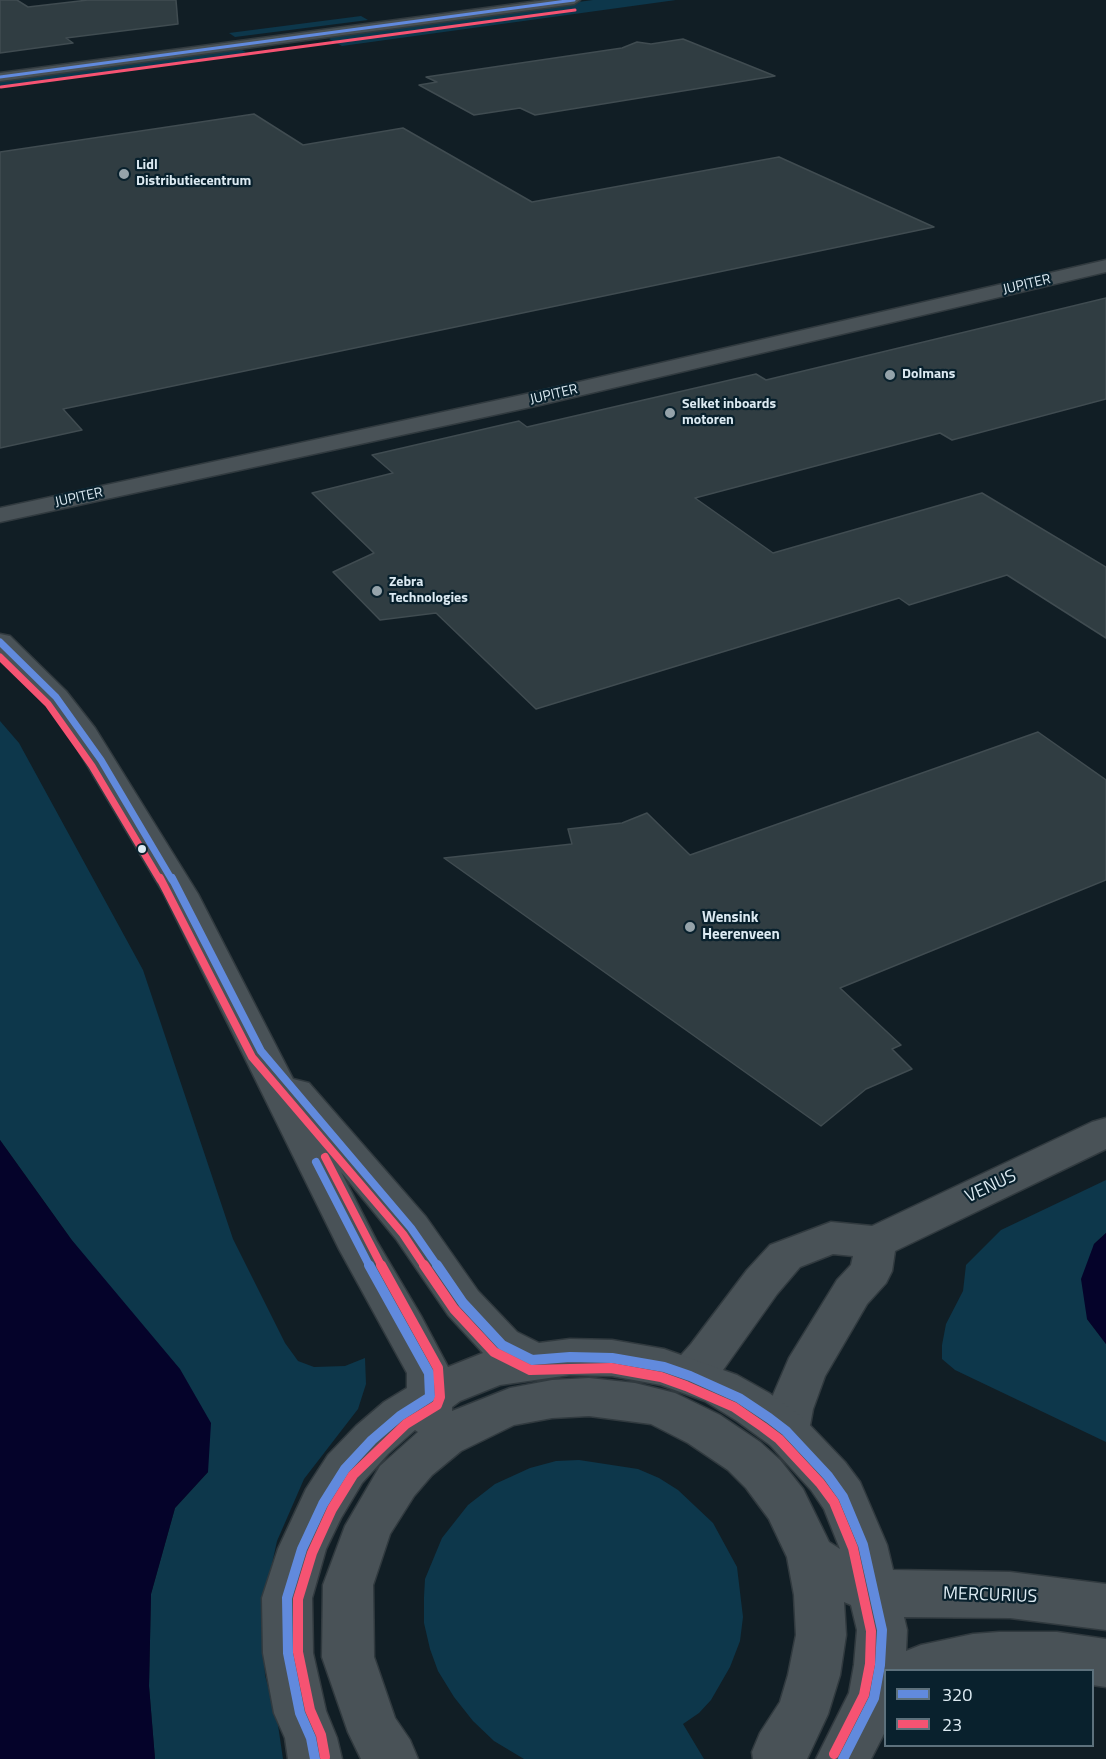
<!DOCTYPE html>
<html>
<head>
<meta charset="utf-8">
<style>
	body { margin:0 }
	#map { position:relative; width:1106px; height:1759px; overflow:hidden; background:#111e25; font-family:"Titillium Web",sans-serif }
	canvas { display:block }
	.legend { position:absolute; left:884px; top:1669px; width:210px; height:78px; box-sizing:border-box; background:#09212d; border:2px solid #5d717c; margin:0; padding:8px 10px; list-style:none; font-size:18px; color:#dceaf2 }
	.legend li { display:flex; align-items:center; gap:12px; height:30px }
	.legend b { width:30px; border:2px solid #5d717c }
</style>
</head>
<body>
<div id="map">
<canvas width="1106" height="1759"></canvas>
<ul class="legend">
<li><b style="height:8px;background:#618add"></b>320</li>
<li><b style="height:8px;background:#f65372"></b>23</li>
</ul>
</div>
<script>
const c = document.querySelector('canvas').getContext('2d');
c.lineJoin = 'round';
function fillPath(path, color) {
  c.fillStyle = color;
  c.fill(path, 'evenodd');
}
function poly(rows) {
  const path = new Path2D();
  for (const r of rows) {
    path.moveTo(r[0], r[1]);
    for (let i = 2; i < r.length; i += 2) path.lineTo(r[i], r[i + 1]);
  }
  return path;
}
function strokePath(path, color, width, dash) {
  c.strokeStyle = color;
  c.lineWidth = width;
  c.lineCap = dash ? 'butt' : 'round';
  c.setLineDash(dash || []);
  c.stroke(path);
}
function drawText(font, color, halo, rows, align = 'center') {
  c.font = font + ' "Titillium Web",sans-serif';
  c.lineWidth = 4.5;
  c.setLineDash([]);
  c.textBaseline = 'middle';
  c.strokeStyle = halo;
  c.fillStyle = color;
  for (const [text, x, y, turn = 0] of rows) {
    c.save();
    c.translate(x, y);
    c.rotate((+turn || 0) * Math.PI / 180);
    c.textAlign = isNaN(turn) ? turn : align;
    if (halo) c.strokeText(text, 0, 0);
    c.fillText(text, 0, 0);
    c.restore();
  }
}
fillPath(poly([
	[593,0,676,0,342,46,329,39,338,34],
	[361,16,368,20,235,37,229,33],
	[240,49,246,52,238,55,0,88,0,80],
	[0,721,19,743,143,970,233,1239,285,1343,298,1361,314,1367,345,1366,365,1358,366,1384,358,1409,304,1479,277,1541,262,1610,265,1675,278,1725,283,1759,155,1759,149,1686,151,1594,175,1508,208,1472,71,1239,0,1140],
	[1106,1180,1106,1233,1094,1244,1087,1319,1106,1344,1106,1442,955,1370,942,1359,942,1345,946,1324,963,1291,966,1265,1001,1230],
	[579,1460,638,1469,659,1478,678,1490,713,1523,737,1567,743,1617,740,1641,730,1667,711,1700,699,1713,683,1724,704,1759,524,1759,494,1741,473,1721,454,1697,438,1671,430,1649,424,1623,424,1597,425,1579,442,1538,468,1505,495,1484,530,1468,556,1461]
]), '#0d374b');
fillPath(poly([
	[0,1140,71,1239,180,1369,211,1423,208,1472,175,1508,151,1594,149,1686,155,1759,0,1759],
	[1106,1233,1106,1344,1087,1319,1081,1279,1094,1244]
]), '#05032a');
const building = poly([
	[0,0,17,0,28,7,88,0,176,0,178,24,66,38,73,43,0,53,0,0],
	[683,39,775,76,535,115,520,108,474,115,419,85,437,82,426,77,622,48,637,42,651,44,683,39],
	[254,114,303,145,403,128,532,202,779,157,934,227,63,409,82,430,0,448,0,152,254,114],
	[1106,298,1106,399,952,440,940,433,695,498,773,553,982,493,1106,567,1106,638,1007,575,909,605,899,598,536,709,436,613,380,620,333,572,374,553,312,493,393,473,372,455,519,421,527,427,756,374,766,380,1106,298],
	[1038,732,1106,780,1106,880,840,988,901,1045,892,1049,912,1069,866,1089,821,1126,444,858,572,844,568,829,622,823,647,813,690,855,1038,732]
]);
fillPath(building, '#303d42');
strokePath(building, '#404c51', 1.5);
const street = poly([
	[1106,260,1106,272,540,405,0,522,0,508,540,391,1106,260],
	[1106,1118,1106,1149,895,1251,892,1271,886,1283,867,1304,825,1376,813,1409,809,1431,802,1445,786,1451,770,1445,763,1431,767,1409,789,1358,837,1280,851,1265,853,1256,833,1254,800,1267,777,1294,723,1370,706,1389,690,1394,674,1389,668,1376,674,1363,691,1344,747,1270,770,1245,831,1222,872,1226,1092,1122,1106,1118]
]);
const secondary = poly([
	[546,0,580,0,574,4,0,81,0,73,546,0],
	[0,634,10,636,66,691,95,728,198,894,293,1079,309,1083,426,1217,478,1291,517,1332,539,1343,570,1339,612,1340,664,1349,737,1375,769,1393,802,1417,845,1462,860,1482,887,1545,893,1570,1010,1572,1106,1584,1106,1630,1010,1618,904,1617,907,1630,906,1651,921,1645,973,1634,999,1632,1057,1632,1106,1639,1106,1687,1092,1685,1092,1670,886,1670,886,1730,871,1759,816,1759,849,1693,854,1665,857,1630,851,1605,844,1602,846,1635,840,1675,828,1714,807,1759,753,1759,752,1752,760,1733,780,1702,788,1675,796,1635,794,1595,787,1557,769,1519,746,1488,728,1470,688,1443,651,1424,589,1416,552,1418,514,1425,461,1451,432,1475,414,1496,390,1534,373,1585,374,1657,395,1718,410,1740,418,1759,361,1759,348,1732,322,1657,323,1585,345,1526,380,1466,418,1432,415,1430,388,1454,362,1483,341,1518,326,1549,312,1598,313,1653,326,1711,337,1738,342,1759,288,1759,285,1738,274,1713,263,1653,262,1598,278,1549,306,1489,328,1455,356,1426,384,1402,407,1388,407,1373,339,1249,164,894,67,731,46,703,0,657,0,634],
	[341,1172,396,1239,448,1315,483,1353,448,1367,421,1316,376,1240,341,1172],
	[570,1375,612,1376,661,1385,705,1401,737,1421,770,1445,811,1490,824,1509,840,1549,829,1542,803,1489,780,1460,760,1442,720,1415,675,1393,635,1383,589,1378,552,1380,510,1388,452,1411,452,1407,460,1401,500,1385,570,1375]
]);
strokePath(street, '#313a3f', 3);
strokePath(secondary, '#313a3f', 3);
fillPath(street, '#495257');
fillPath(secondary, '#495257');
strokePath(poly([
	[0,77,574,0]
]), '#618add', 3);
strokePath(poly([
	[0,642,56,697,101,760,172,880]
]), '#618add', 7);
strokePath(poly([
	[172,878,261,1051,411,1228,438,1267],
	[316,1162,370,1267]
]), '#618add', 8);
strokePath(poly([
	[437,1265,463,1303,502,1345,532,1360,570,1357,612,1358,664,1367,690,1376,739,1398,769,1418,786,1431,828,1476,843,1497,863,1545,882,1630,880,1665,874,1698,843,1759],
	[315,1759,311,1738,300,1713,288,1653,287,1598,302,1549,323,1504,345,1469,372,1440,400,1416,430,1397,429,1373,369,1265]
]), '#618add', 10);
strokePath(poly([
	[1,87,575,10]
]), '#f65372', 3);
strokePath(poly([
	[0,657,48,704,92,766,160,880]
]), '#f65372', 7);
strokePath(poly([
	[160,878,252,1057,403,1234,425,1267],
	[325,1157,382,1267]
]), '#f65372', 8);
strokePath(poly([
	[424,1265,454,1309,494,1352,530,1370,611,1368,661,1377,686,1386,734,1407,763,1427,779,1439,820,1483,834,1502,853,1548,871,1631,870,1664,864,1695,834,1754],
	[325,1757,321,1735,310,1710,298,1652,298,1599,312,1553,332,1509,353,1475,406,1424,437,1405,440,1397,438,1368,381,1265]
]), '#f65372', 10);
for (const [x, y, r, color] of [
	[124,174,6,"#95a3aa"],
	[890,375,6,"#95a3aa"],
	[670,413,6,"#95a3aa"],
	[377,591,6,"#95a3aa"],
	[142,849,5,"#dceaf2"],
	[690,927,6,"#95a3aa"]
]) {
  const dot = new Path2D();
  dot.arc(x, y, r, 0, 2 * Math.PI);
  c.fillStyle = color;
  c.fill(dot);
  strokePath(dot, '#09212d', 2);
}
drawText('bold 14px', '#dceaf2', '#09212d', [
	["Lidl",136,166],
	["Distributiecentrum",136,182],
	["Dolmans",902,375],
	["Selket inboards",682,405],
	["motoren",682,421],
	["Zebra",389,583],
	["Technologies",389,599]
], 'left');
drawText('14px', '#dceaf2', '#09212d', [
	["JUPITER",1027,285,-13],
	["JUPITER",554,395,-13],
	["JUPITER",79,498,-12]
]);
drawText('bold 15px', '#dceaf2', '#09212d', [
	["Wensink",702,918],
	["Heerenveen",702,935]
], 'left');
drawText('18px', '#dceaf2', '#09212d', [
	["VENUS",991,1187,-25],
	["MERCURIUS",990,1596,2]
]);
</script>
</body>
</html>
